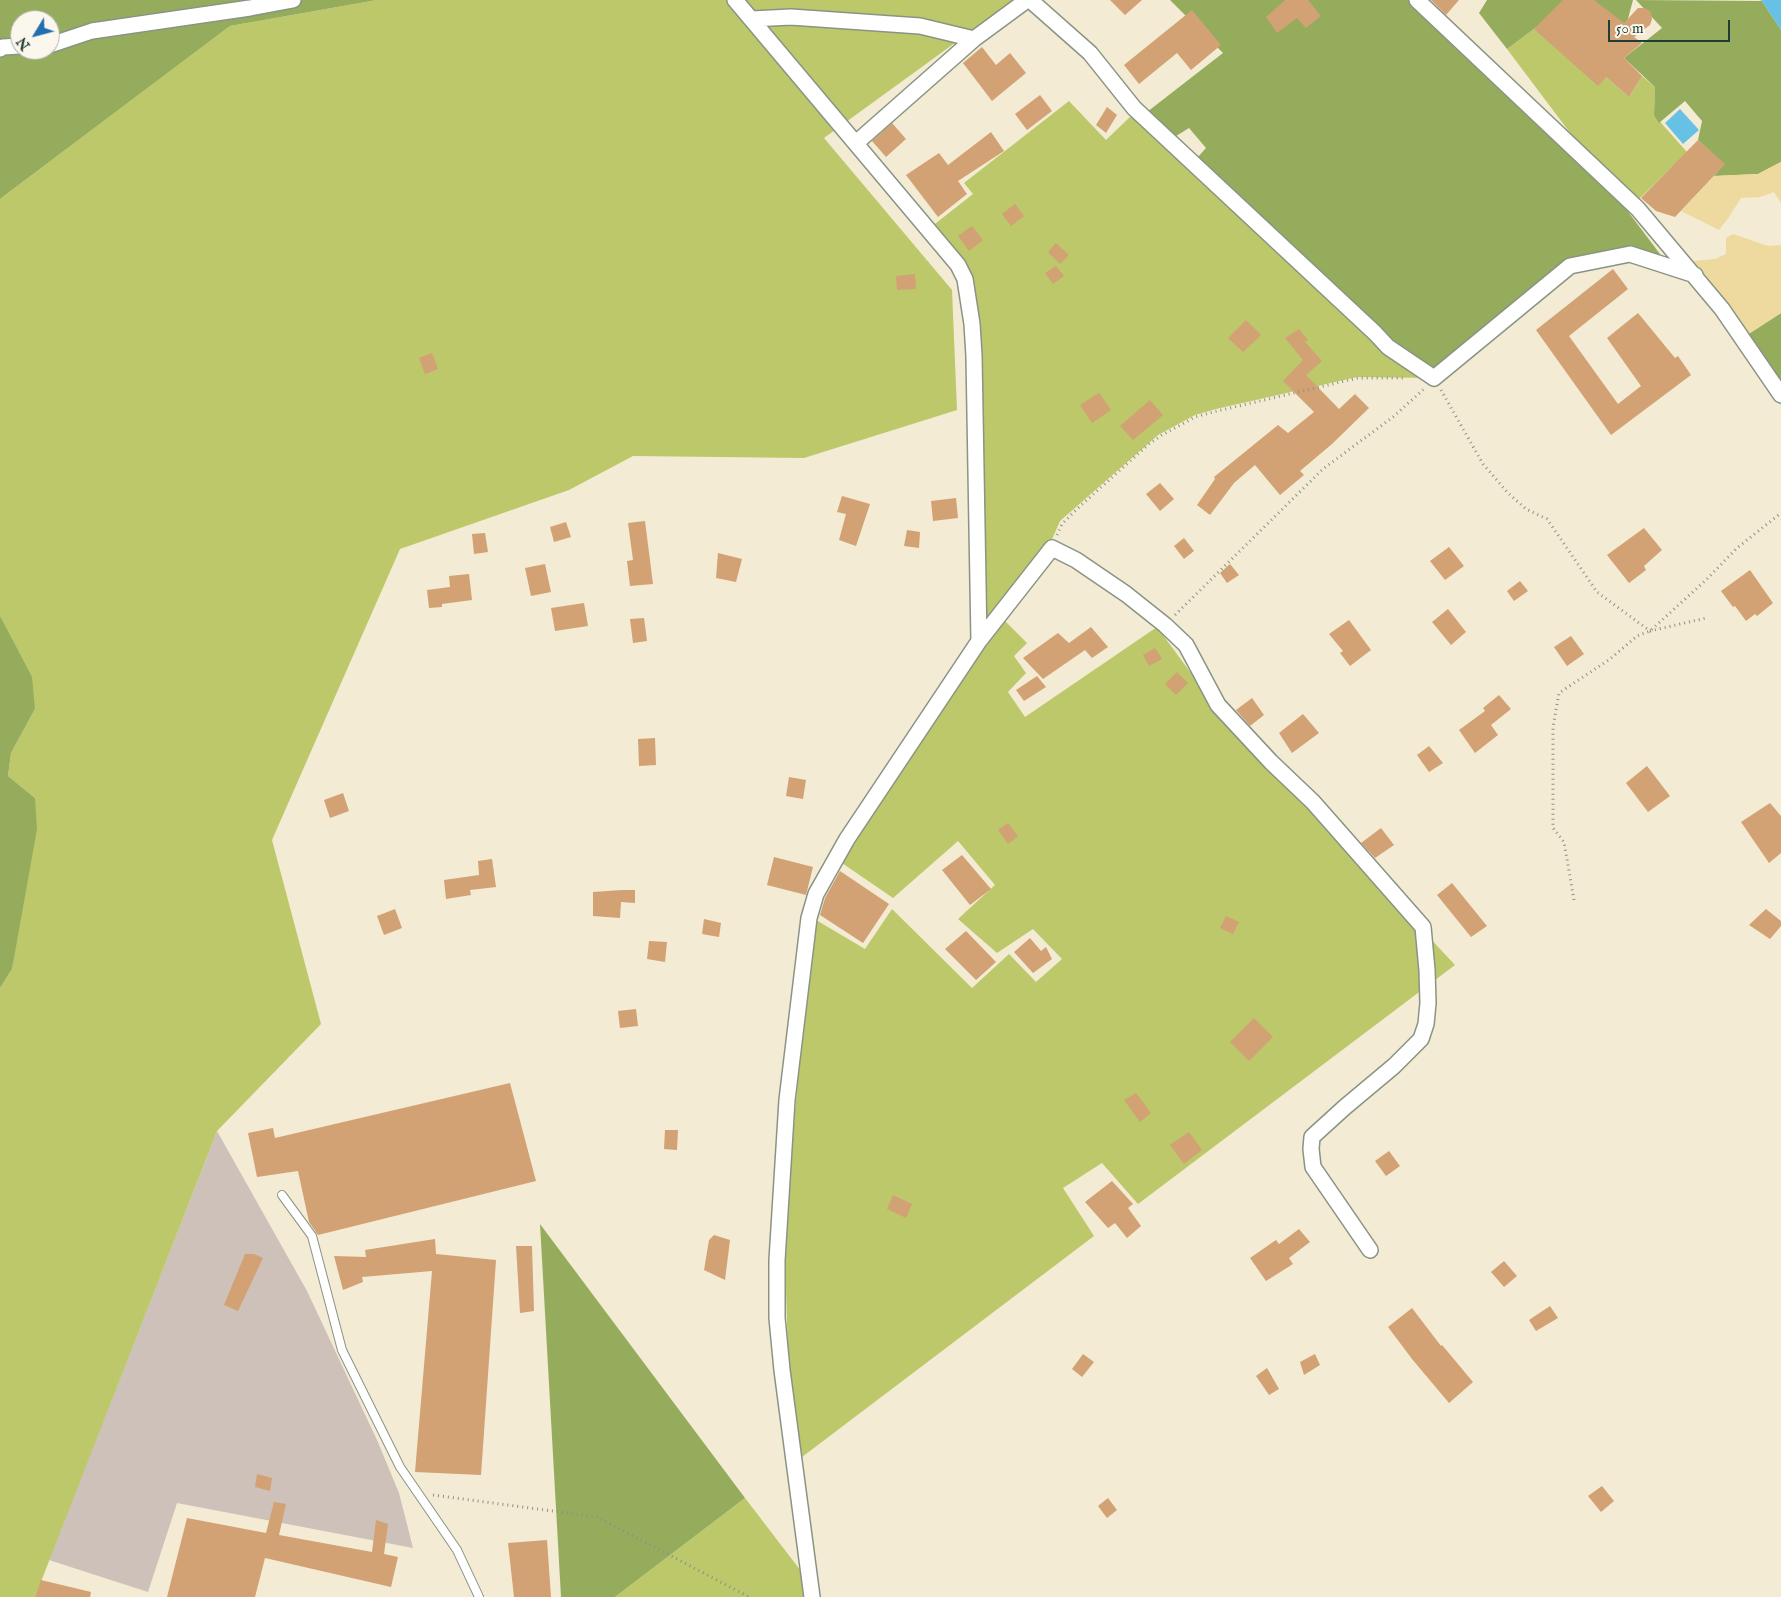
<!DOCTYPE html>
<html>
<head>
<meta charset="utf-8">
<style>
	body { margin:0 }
	#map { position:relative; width:1781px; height:1597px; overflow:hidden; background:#f3ebd3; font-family:"IM FELL English",serif }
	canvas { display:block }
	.north { position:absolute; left:10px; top:10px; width:50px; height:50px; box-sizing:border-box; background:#fbf7ec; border:1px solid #a3ada2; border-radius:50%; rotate:233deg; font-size:14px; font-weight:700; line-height:20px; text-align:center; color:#1f3d34 }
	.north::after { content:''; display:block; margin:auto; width:18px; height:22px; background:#1f6fb2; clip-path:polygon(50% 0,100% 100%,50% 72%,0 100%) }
	.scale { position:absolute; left:1608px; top:20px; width:122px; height:22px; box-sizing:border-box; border:2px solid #1f3d34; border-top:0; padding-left:6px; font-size:15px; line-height:18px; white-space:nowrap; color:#1f3d34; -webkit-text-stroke:4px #fbf7ec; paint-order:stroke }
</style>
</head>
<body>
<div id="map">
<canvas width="1781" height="1597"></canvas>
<div class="north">N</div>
<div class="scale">50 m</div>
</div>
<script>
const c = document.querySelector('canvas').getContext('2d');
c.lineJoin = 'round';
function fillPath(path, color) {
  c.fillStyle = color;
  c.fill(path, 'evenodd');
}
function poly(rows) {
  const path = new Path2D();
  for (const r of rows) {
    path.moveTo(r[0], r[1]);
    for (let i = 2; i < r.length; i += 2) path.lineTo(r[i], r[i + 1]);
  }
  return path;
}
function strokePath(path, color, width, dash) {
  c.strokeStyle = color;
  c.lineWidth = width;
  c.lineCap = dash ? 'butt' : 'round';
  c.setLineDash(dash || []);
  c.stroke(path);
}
fillPath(poly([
	[217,1131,307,1291,377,1440,399,1493,413,1548,177,1503,148,1592,49,1560]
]), '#cec1ba');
fillPath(poly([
	[377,0,1014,0,824,138,952,290,957,410,804,458,633,456,569,490,400,549,272,840,321,1024,217,1131,35,1597,0,1597,0,988,12,969,35,798,8,776,11,753,35,709,0,616,0,199,230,26],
	[1534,29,1606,77,1629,97,1642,76,1655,87,1654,115,1687,152,1637,201,1586,154,1507,49],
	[1069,101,1106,140,1133,114,1432,378,1357,377,1216,409,1195,415,1158,435,1060,521,1049,546,980,638,970,277,931,227,973,194,964,183],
	[1004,620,1027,643,1014,656,1026,673,1008,692,1025,717,1157,627,1238,737,1263,761,1282,771,1309,809,1455,965,1138,1204,1102,1163,1063,1188,1094,1236,802,1457,788,1356,785,1257,794,1122,802,1037,816,920,865,949,892,909,972,988,1009,954,1036,982,1062,959,1033,929,997,953,958,919,995,885,958,841,893,898,842,863,907,760],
	[745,1498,804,1575,807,1597,615,1597]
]), '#bcc869');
fillPath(poly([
	[0,0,377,0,230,26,0,199],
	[20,20,50,20,50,50,20,50],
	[1170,0,1411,0,1620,201,1663,258,1635,248,1571,259,1433,374,1393,341,1197,158,1206,148,1189,128,1173,138,1147,112,1223,53],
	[1487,0,1573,0,1507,49,1479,13],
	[1593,0,1633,0,1625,30],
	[1636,0,1762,1,1781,30,1781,162,1758,174,1714,176,1724,164,1698,140,1702,121,1685,101,1659,123,1654,115,1655,87,1624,58,1662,28],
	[1781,313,1781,386,1747,335],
	[0,616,32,677,35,709,11,753,8,776,35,798,37,829,12,969,0,988],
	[540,1224,745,1498,615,1597,561,1597]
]), '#95ac5d');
fillPath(poly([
	[1781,162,1781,203,1774,192,1760,197,1741,198,1729,217,1719,230,1681,211,1714,176,1758,174],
	[1733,234,1768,246,1781,245,1781,313,1747,335,1693,261,1715,259,1726,254,1726,238]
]), '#eeda9e');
fillPath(poly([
	[1760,0,1781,0,1781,30,1762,1],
	[1680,109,1699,130,1683,144,1665,123]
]), '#67c1e5');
fillPath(poly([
	[1110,0,1142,0,1125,15],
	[1285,0,1308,0,1321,16,1306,28,1297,18,1277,33,1266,17],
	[1431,0,1459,0,1446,15],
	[1563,0,1594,0,1624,23,1638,8,1645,8,1651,12,1652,19,1650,25,1634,37,1642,43,1624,58,1642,76,1629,97,1606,77,1598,86,1534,29],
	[1192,10,1221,45,1191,70,1177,53,1139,84,1124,65],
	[982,47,996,65,1010,53,1026,73,992,101,963,63],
	[1040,95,1052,111,1027,130,1015,114],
	[1107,107,1117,115,1106,133,1096,125],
	[892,123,906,139,886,157,872,141],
	[991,132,1004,151,958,181,967,194,938,217,906,175,939,153,948,165],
	[1698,140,1725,164,1675,217,1656,211,1641,198],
	[1015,204,1024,216,1011,226,1002,214],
	[972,226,983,240,969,251,958,236],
	[1056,243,1069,255,1060,264,1048,252],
	[1056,266,1064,276,1053,284,1045,273],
	[1613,269,1628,289,1569,336,1618,404,1641,386,1607,338,1638,313,1675,358,1678,356,1691,375,1611,435,1536,330],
	[915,274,916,289,897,290,896,276],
	[1246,320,1261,335,1243,352,1228,338],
	[1299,329,1308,340,1305,342,1322,361,1306,375,1339,409,1355,394,1369,408,1332,444,1300,471,1304,475,1280,495,1255,465,1234,483,1210,515,1197,505,1215,479,1214,477,1278,425,1288,433,1314,412,1283,381,1303,360,1285,338],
	[432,353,438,369,425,374,419,358],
	[1099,393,1111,410,1092,423,1080,405],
	[1150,400,1163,415,1133,440,1120,426],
	[1160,483,1174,499,1160,511,1146,494],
	[842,496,870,504,856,546,839,540,846,514,837,512],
	[956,498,958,518,933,521,931,501],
	[645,521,653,584,630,586,627,561,633,560,628,523],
	[566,522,571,537,554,542,550,527],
	[1644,528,1662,550,1644,566,1646,570,1629,583,1607,555],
	[907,530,920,532,919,548,904,546],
	[485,533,488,552,474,554,472,534],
	[1184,538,1194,551,1184,559,1174,546],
	[1449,547,1464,566,1445,580,1430,561],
	[718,553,742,559,736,582,716,578],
	[545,564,551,592,531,596,525,568],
	[1230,564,1239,575,1227,583,1220,573],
	[1750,570,1773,603,1757,616,1755,614,1746,621,1735,606,1733,607,1721,591],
	[469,574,472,600,442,604,442,607,429,608,427,590,450,587,449,576],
	[1520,581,1528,591,1514,601,1507,591],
	[584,603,588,626,555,631,551,608],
	[1448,609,1466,632,1451,645,1432,622],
	[644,618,647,641,633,643,630,619],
	[1349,620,1371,650,1350,666,1340,653,1343,651,1329,634],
	[1091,627,1108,647,1092,658,1085,650,1043,679,1023,658,1058,633,1069,643],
	[1571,636,1584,654,1567,666,1554,647],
	[1155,648,1162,659,1149,666,1143,655],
	[1177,672,1188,683,1176,695,1165,684],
	[1037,676,1046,687,1024,701,1016,690],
	[1499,695,1511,709,1491,725,1498,735,1475,753,1459,730,1485,711,1483,708],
	[1252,698,1264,715,1250,726,1236,710],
	[1303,714,1319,733,1292,753,1279,733],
	[655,738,656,765,639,766,638,739],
	[1429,746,1443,763,1429,772,1417,755],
	[1647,766,1670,796,1648,812,1626,783],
	[789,777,806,780,803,799,786,796],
	[343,793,349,811,330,818,324,800],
	[1770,803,1781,816,1781,853,1769,863,1741,822],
	[1008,823,1018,836,1008,844,998,830],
	[1381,828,1394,845,1375,858,1361,843],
	[962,855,991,889,970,905,942,870],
	[774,857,813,867,806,895,767,885],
	[492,859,496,887,470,890,471,895,446,899,444,880,479,875,478,861],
	[840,871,889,904,863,943,820,915,825,898],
	[1452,883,1487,926,1471,937,1437,895],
	[622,890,635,890,635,903,621,902,620,918,593,916,593,892],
	[395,909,402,928,384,935,377,916],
	[1766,909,1781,921,1781,926,1770,939,1749,925],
	[1226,916,1239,922,1233,934,1220,928],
	[704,919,721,923,719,937,702,934],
	[966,931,996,962,976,980,945,949],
	[1030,938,1041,951,1046,947,1052,959,1033,973,1014,952],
	[649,941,667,942,665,962,647,959],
	[636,1009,638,1026,620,1028,618,1011],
	[1254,1018,1273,1037,1249,1061,1230,1042],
	[510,1083,536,1181,318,1235,309,1222,298,1171,257,1177,248,1133,273,1128,275,1138],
	[1136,1093,1151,1113,1140,1122,1124,1100],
	[665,1130,678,1130,677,1150,664,1149],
	[1189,1132,1202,1150,1184,1164,1170,1145],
	[1389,1151,1400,1166,1386,1176,1375,1161],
	[1112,1181,1133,1204,1128,1208,1141,1226,1127,1238,1115,1223,1108,1228,1085,1202],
	[893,1195,912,1204,906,1218,887,1209],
	[1299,1229,1310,1242,1289,1258,1293,1264,1266,1281,1250,1258,1276,1240,1279,1244],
	[714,1235,730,1240,725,1280,704,1270,709,1240],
	[435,1239,436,1254,496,1260,481,1475,415,1472,432,1271,362,1277,363,1282,343,1290,334,1256,366,1257,365,1250],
	[516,1246,532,1246,534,1311,520,1313],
	[245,1254,254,1254,263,1258,238,1311,224,1305],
	[1504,1261,1517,1276,1504,1287,1491,1272],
	[1550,1306,1558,1318,1536,1331,1529,1320],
	[1412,1308,1441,1346,1442,1345,1473,1382,1449,1403,1412,1359,1388,1327],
	[1083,1354,1094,1362,1082,1377,1072,1369],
	[1315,1354,1320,1365,1304,1375,1300,1362],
	[1267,1368,1279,1389,1269,1395,1256,1376],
	[257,1474,272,1478,270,1491,255,1487],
	[1602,1486,1614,1501,1601,1512,1588,1496],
	[1108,1498,1117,1510,1107,1518,1098,1506],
	[274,1502,286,1504,279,1535,372,1552,376,1520,388,1524,384,1554,398,1557,391,1587,265,1558,255,1597,167,1597,187,1518,266,1533],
	[547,1540,551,1597,514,1597,508,1543],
	[41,1580,91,1592,90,1597,35,1597]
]), '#d2a174');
const service = poly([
	[282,1195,312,1236,342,1350,400,1467,457,1550,479,1597]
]);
const minor = poly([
	[735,0,958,265,965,279,972,324,974,356,979,641],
	[1030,0,1090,53,1134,108,1375,333,1388,347,1434,378,1570,266,1630,254,1695,275],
	[1417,0,1638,209,1722,309,1781,395],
	[752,19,791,17,920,26,974,39],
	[50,45,92,31,250,8,293,0],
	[0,49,3,47,20,46],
	[856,143,974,39,1027,0],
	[812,1597,782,1370,777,1318,777,1260,787,1100,809,918,816,894,847,839,979,641,1052,548,1076,560,1126,594,1165,625,1186,645,1218,705,1271,762,1313,802,1423,927,1427,970,1428,1003,1426,1024,1421,1039,1394,1066,1345,1107,1312,1137,1311,1149,1313,1167,1370,1250]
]);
strokePath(service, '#899484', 10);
strokePath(minor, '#899484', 18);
strokePath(poly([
	[1441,390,1483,464,1508,493,1526,509,1547,519,1597,592,1650,631,1706,618],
	[1057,535,1062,524,1077,509,1149,444,1162,435,1195,417,1213,412,1358,378,1406,378],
	[1175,615,1323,469,1393,417,1425,388],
	[1574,900,1564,842,1553,828,1553,727,1559,693,1610,659,1637,636,1650,631,1706,580,1737,548,1781,513],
	[433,1495,597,1517,749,1597]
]), '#899484', 3, [1, 4]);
strokePath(service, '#fff', 8);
strokePath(minor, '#fff', 15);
</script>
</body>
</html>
